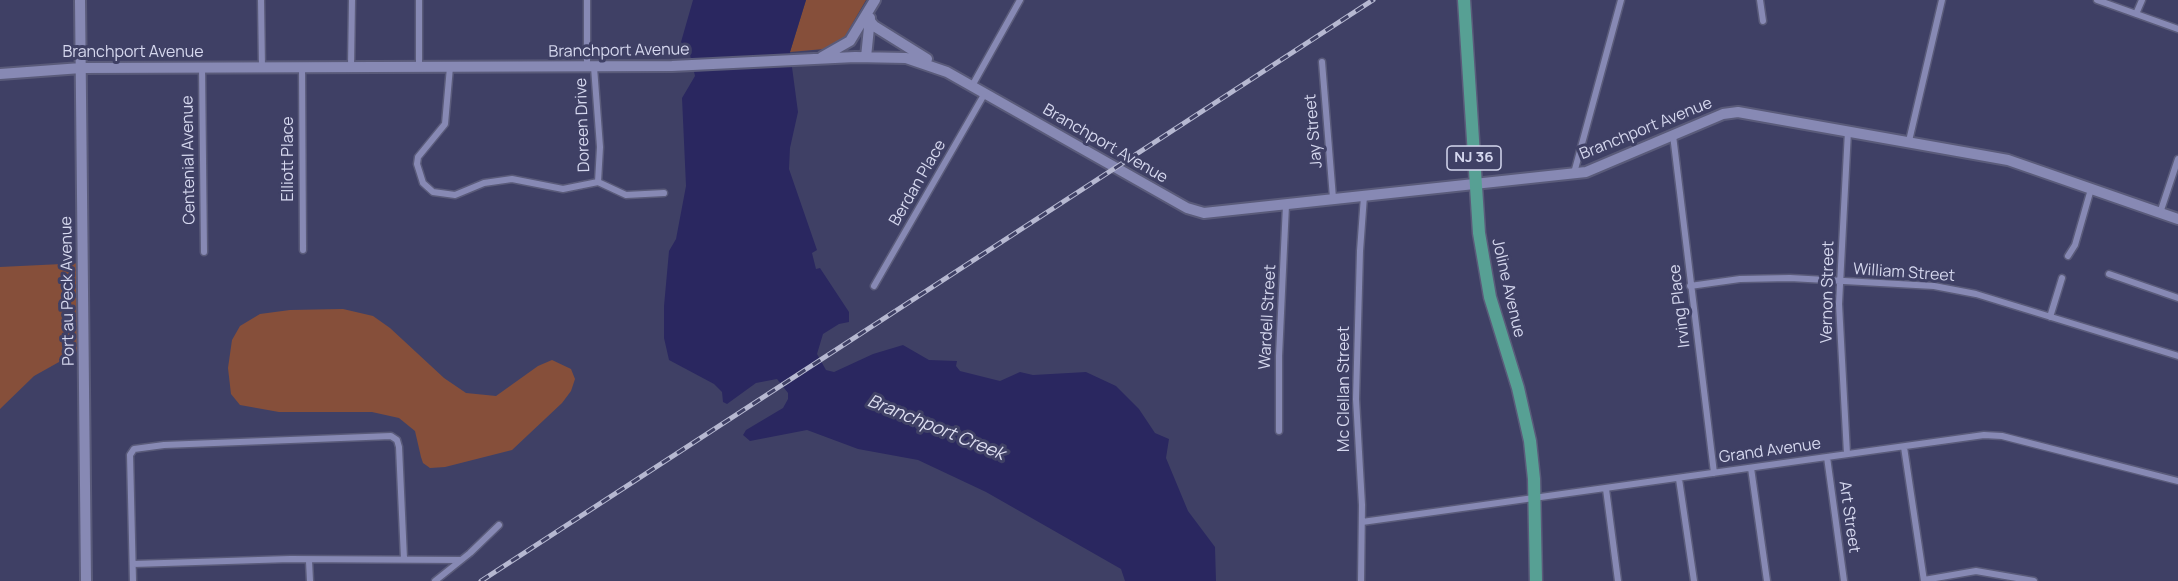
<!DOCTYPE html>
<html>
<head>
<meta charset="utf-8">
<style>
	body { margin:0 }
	canvas { display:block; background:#3f4065 }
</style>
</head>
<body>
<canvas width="2178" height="581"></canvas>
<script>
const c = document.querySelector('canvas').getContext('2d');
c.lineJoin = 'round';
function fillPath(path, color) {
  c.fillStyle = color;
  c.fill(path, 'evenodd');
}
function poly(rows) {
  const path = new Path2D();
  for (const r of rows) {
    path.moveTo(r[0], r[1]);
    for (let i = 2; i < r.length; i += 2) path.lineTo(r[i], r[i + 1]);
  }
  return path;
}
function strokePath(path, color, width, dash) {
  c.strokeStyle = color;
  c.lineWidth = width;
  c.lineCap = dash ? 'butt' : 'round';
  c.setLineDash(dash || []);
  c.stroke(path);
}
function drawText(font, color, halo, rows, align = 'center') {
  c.font = font + ' Manrope,sans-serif';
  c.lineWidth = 6;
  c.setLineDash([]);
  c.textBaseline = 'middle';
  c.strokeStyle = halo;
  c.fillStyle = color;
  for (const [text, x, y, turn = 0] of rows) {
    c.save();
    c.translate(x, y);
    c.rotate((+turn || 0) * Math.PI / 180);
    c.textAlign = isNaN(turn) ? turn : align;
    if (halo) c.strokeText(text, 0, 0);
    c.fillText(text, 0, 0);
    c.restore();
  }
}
fillPath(poly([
	[806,0,866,0,844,38,824,49,790,52],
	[83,263,84,348,34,376,0,409,0,267],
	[343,309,373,316,390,328,444,378,466,393,496,396,538,366,552,360,571,369,575,379,571,391,562,403,512,450,445,467,430,468,423,463,421,457,415,431,399,418,372,412,279,412,240,405,231,394,228,368,232,340,240,326,260,314,290,310]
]), '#864f3a');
fillPath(poly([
	[693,0,806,0,790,52,798,112,790,148,789,169,817,250,812,253,816,269,820,268,849,312,849,322,839,324,823,334,817,354,826,370,834,372,873,354,903,345,929,360,957,361,956,366,960,371,1000,381,1020,372,1033,375,1086,372,1116,386,1139,409,1155,433,1169,439,1166,458,1188,511,1215,547,1216,581,1125,581,1121,569,986,492,918,460,858,449,807,430,750,441,743,435,746,430,783,408,788,399,788,393,777,379,756,383,727,404,723,402,722,392,714,384,669,360,664,338,664,306,669,251,676,239,686,186,682,98,695,76,690,55,681,42]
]), '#2a2760');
const minor = poly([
	[261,0,262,68],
	[1760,0,1763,21],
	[2097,0,2178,29],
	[2136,14,2142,0],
	[1322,62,1333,198],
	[419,66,419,0],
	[351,67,352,0],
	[450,67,445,124,418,157,417,164,423,183,433,192,455,195,484,183,512,179,563,189,598,182],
	[587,67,587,0],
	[594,67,600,147,598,182,626,195,664,193],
	[202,68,204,252],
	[302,68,303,250],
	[972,86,1020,0],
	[1673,135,1714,473],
	[1909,141,1942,0],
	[1574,173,1621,0],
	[2160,213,2178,159],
	[2068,256,2075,245,2091,189],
	[2109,274,2178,298],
	[874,286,985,93],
	[1690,286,1740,279,1790,278,1934,286,1976,294,2178,356],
	[2050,317,2062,278],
	[1279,431,1279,356,1286,205],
	[1904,447,1924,581],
	[1847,454,1839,304,1848,131],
	[1827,457,1844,581],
	[1751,468,1767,581],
	[1679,479,1694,581],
	[1606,489,1618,581],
	[1362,522,1984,435,2002,436,2178,481],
	[309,561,310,581],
	[133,564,290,559,461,560],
	[1924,580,1976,571,2034,581],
	[133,581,130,455,134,449,164,445,391,436,397,440,399,447,404,559],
	[435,581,470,553,499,525],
	[1361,581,1362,505,1356,399,1360,251,1364,196]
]);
const tertiary = poly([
	[80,0,86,581],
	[869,20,874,26,927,59],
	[822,57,850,41,875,0],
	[866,57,870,18],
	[0,74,81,68,672,66,855,57,906,58,947,72,1187,208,1204,213,1586,172,1723,114,1738,112,2008,160,2178,219]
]);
const primary = poly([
	[1464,0,1479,233,1490,297,1518,388,1530,441,1534,479,1536,581]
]);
strokePath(minor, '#5a5b7a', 9);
strokePath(tertiary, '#5a5b7a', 14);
strokePath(primary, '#5a5b7a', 15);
strokePath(minor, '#8789b4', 6);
strokePath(tertiary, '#8789b4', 10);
strokePath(primary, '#57a094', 12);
const rail = poly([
	[481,581,1373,0]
]);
strokePath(rail, '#b6b8d1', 5);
strokePath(rail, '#3f4065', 3, [9]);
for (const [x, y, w] of [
	[1474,158,54]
]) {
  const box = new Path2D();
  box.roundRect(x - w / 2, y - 12, w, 24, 4.5);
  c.fillStyle = '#3f4065';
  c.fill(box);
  strokePath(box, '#d5d7ee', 1.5);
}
drawText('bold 15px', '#d5d7ee', null, [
	["NJ 36",1474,158]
]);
drawText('16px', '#d5d7ee', '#3f4065', [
	["Branchport Avenue",619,51,-1],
	["Branchport Avenue",133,53],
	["Doreen Drive",583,125,-92],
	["Branchport Avenue",1646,129,-22],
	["Jay Street",1314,131,-95],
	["Branchport Avenue",1105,144,30],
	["Elliott Place",289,159,-90],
	["Centenial Avenue",189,160,-91],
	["Berdan Place",918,183,-60],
	["William Street",1904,273,4],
	["Joline Avenue",1508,288,77],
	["Port au Peck Avenue",68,291,-91],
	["Vernon Street",1828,292,-89],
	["Irving Place",1680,306,-97],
	["Wardell Street",1268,317,-87],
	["Mc Clellan Street",1345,389,-90],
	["Grand Avenue",1770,451,-8],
	["Art Street",1849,517,82]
]);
drawText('italic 18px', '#dbdcef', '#3f4065', [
	["Branchport Creek",936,428,22]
]);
</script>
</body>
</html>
